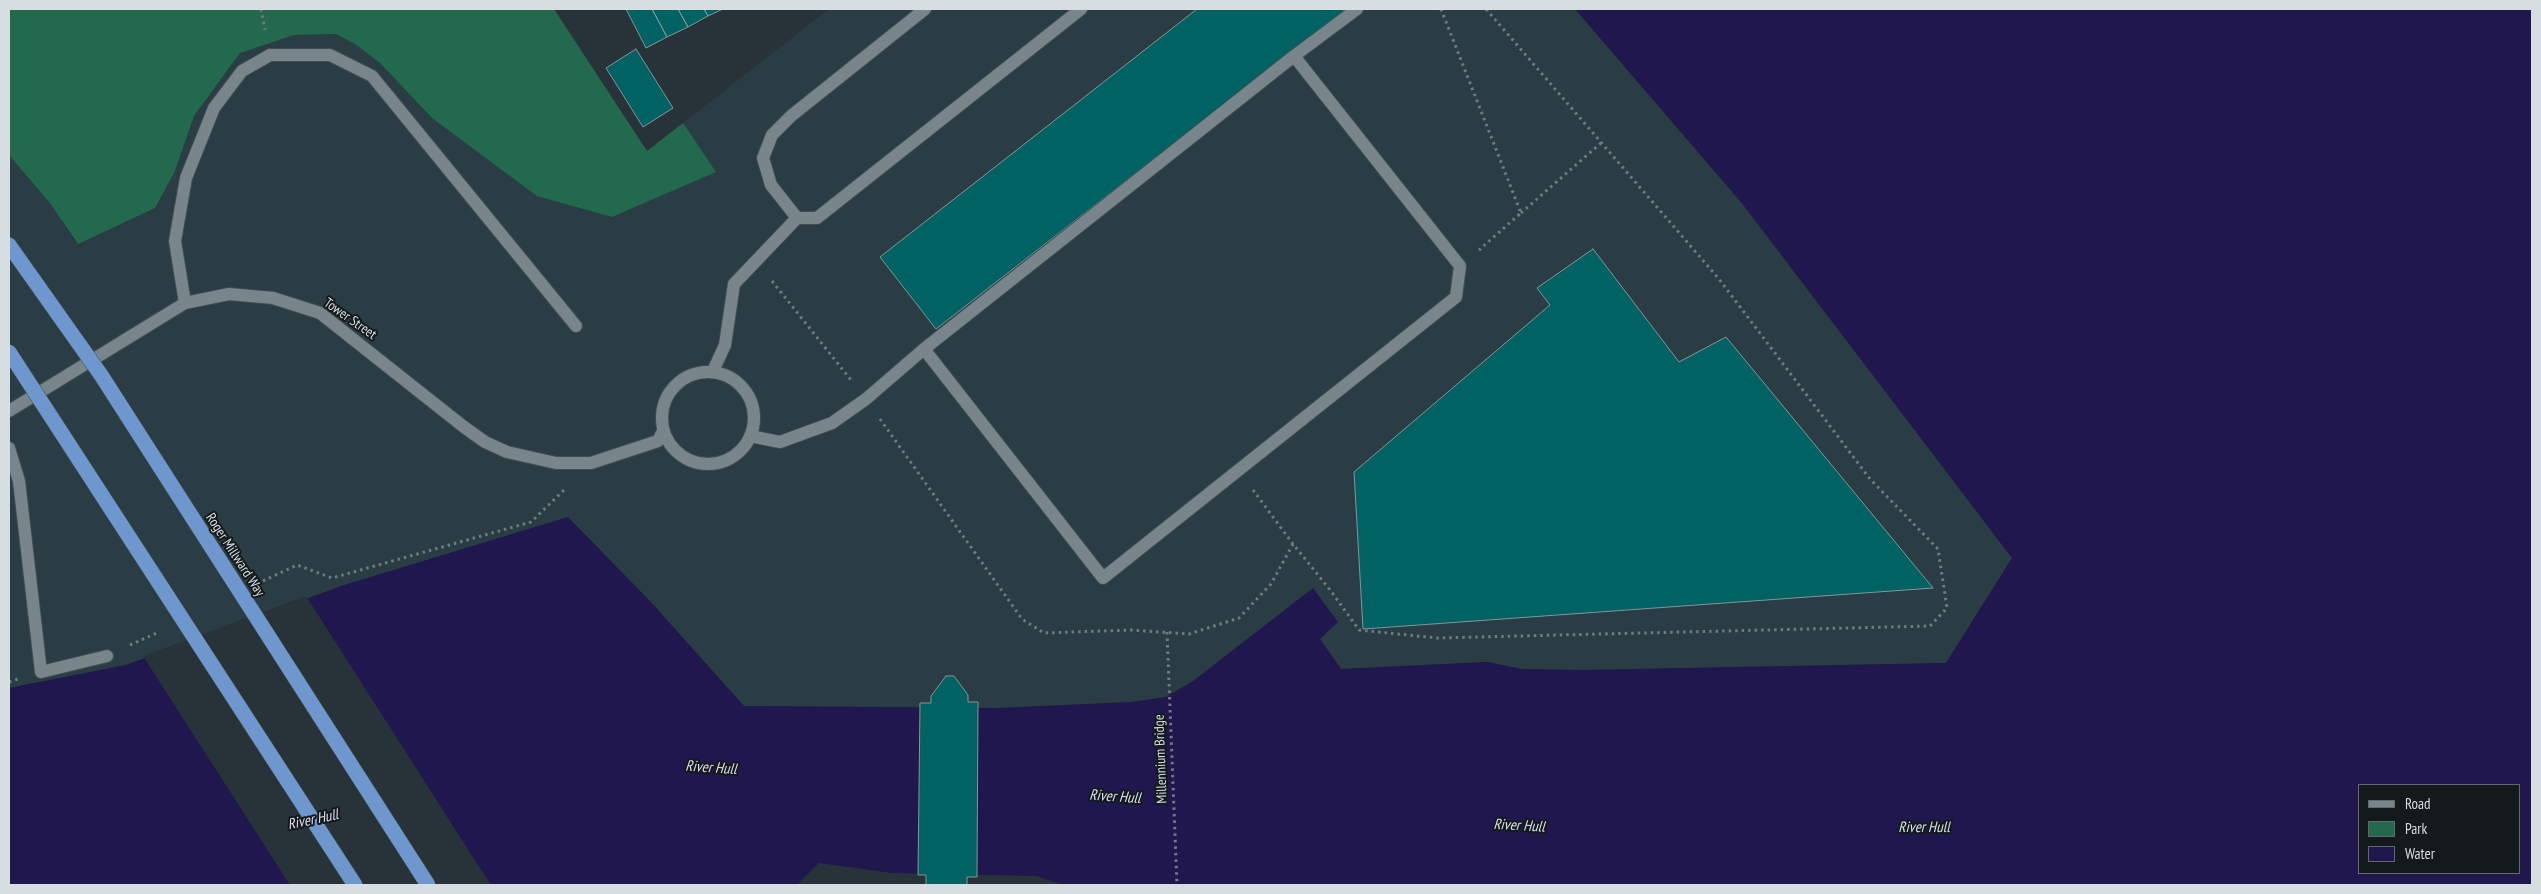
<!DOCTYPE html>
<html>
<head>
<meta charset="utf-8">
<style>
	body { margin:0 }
	#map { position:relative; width:2541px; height:894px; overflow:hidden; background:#273338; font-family:"PT Sans Narrow",sans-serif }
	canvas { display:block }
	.frame { position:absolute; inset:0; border:10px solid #d6dee1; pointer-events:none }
	.legend { position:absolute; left:2358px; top:784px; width:162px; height:90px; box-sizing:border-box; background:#141a1c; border:1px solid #62686b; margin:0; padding:6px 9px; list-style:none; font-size:15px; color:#d6dee1 }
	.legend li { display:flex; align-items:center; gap:10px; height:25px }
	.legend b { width:25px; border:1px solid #62686b }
</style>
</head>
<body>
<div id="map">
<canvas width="2541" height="894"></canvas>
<div class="frame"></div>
<ul class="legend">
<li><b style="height:6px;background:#78868c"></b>Road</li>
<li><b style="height:14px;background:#23694e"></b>Park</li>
<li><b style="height:14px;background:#1f174e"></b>Water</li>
</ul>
</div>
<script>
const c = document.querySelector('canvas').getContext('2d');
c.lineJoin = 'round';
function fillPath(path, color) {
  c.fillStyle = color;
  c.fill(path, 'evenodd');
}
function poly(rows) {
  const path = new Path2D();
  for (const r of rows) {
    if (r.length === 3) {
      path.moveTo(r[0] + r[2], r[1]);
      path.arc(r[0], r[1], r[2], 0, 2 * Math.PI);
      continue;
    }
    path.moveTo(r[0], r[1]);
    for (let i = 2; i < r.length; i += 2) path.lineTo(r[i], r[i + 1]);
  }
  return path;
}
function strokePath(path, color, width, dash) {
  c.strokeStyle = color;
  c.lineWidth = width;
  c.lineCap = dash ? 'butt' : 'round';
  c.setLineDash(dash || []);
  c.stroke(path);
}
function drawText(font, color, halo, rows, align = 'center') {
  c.font = font + ' "PT Sans Narrow",sans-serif';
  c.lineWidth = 4;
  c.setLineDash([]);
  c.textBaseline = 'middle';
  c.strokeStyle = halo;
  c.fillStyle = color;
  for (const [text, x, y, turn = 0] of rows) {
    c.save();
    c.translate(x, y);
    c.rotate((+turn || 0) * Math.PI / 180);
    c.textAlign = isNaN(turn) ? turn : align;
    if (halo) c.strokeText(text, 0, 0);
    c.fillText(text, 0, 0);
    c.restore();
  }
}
fillPath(poly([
	[829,9,1575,9,1741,203,2012,558,1946,663,1583,670,1522,669,1487,662,1341,669,1320,639,1193,681,1166,697,1132,702,999,708,744,706,649,600,344,585,126,665,9,688,9,155,49,202,77,244,175,171,194,116,240,53,294,35,336,34,355,43,380,63,432,118,612,217,715,172,683,123]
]), '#2a3d45');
fillPath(poly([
	[9,9,554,9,647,151,683,123,716,172,612,217,537,196,432,118,380,63,355,44,336,34,294,35,240,53,194,116,175,171,155,208,78,244,49,202,9,155]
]), '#23694e');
fillPath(poly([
	[1575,9,2532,9,2532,885,1064,885,1036,876,892,873,819,863,797,885,9,885,9,688,126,665,344,585,568,517,649,600,744,706,999,708,1132,702,1166,697,1193,681,1313,588,1338,622,1320,639,1341,669,1487,662,1522,669,1583,670,1946,663,2012,558,1742,203],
	[2360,785,2520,785,2520,873,2360,873]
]), '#1f174e');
fillPath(poly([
	[306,596,476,862,491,885,290,885,143,656]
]), '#273338');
const building = poly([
	[626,9,652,9,667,37,646,48,626,9],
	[652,9,678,9,688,27,667,37,652,9],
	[678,9,704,9,708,16,688,27,678,9],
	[704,9,723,9,708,16,704,9],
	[1197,9,1346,9,936,329,880,257,1197,9],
	[636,49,673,108,643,127,606,68,636,49],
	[1593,249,1679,362,1726,337,1933,588,1363,629,1354,472,1550,305,1537,288,1593,249],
	[946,676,954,676,968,695,968,702,978,702,977,877,967,877,967,885,926,885,926,875,918,875,920,703,931,703,931,696,946,676]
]);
fillPath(building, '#006262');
strokePath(building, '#869696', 1);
const minor = poly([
	[1294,56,1357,9],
	[797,218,771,185,763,158,772,135,791,116,925,9],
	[185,303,175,241,186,178,214,108,242,71,270,55,330,55,372,76,576,326],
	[713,371,725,345,734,284,797,218,817,218,1081,9],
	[708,418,46],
	[9,411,185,303,229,294,273,298,320,313,464,427,485,442,507,452,556,463,591,463,658,441,663,431],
	[750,436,780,442,832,423,866,399,924,349,1294,56,1460,266,1456,297,1103,578,924,349],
	[9,448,19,481,41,672,107,656]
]);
strokePath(minor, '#434e52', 14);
strokePath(poly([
	[261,9,265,30],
	[1441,9,1521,213,1479,250],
	[1521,213,1601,143],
	[772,281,851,380],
	[880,419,1022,619,1044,633,1131,630,1189,634,1239,618,1271,584,1293,544,1331,591,1359,630,1437,638,1930,626,1947,608,1938,549,1870,479,1719,279,1486,9],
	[1253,490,1293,544],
	[263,581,297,565,332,578,531,522,565,489],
	[1167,632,1177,885],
	[130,645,159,632],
	[9,682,18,679]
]), '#717b7f', 3, [2.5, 4]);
strokePath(minor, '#78868c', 12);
const highwayBridge = poly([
	[9,245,101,375,428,885],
	[9,352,355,885]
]);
strokePath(highwayBridge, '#434e52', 16, []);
strokePath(highwayBridge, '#6e98cd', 15);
drawText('14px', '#d6dee1', '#141a1c', [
	["Tower Street",350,319,35],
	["Roger Millward Way",235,555,57],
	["Millennium Bridge",1161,759,-92]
]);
drawText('italic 15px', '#dedef1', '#141a1c', [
	["River Hull",711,768,4],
	["River Hull",1115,797,4],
	["River Hull",313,820,-12],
	["River Hull",1519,826,3],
	["River Hull",1924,828]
]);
</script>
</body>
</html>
